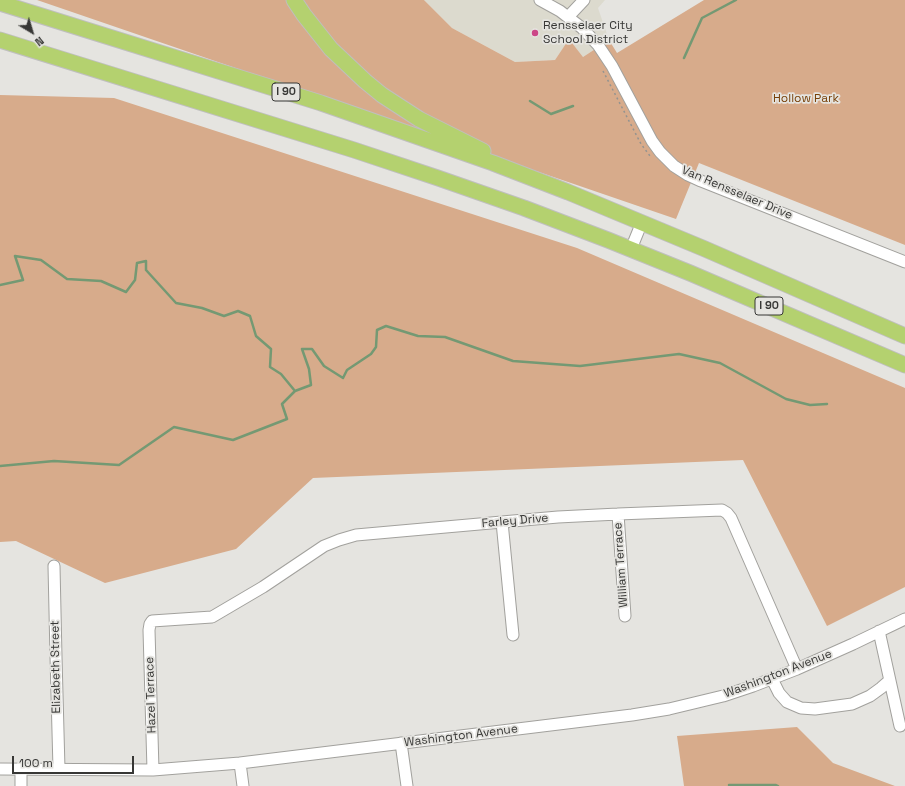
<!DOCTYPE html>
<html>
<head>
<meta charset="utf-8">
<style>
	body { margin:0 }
	#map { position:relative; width:905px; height:786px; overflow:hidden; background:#e5e4e0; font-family:"Space Grotesk",sans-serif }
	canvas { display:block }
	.north { position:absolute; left:12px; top:12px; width:40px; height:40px; -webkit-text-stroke:3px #e5e4e0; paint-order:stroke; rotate:142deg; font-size:11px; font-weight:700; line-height:16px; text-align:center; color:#373735 }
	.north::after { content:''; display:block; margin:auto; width:14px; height:18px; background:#373735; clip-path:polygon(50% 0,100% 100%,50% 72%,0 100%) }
	.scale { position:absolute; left:12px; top:756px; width:122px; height:18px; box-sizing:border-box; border:2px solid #373735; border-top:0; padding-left:5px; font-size:12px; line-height:14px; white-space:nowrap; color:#373735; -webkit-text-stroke:3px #e5e4e0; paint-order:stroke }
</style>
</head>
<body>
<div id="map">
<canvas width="905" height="786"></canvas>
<div class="north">N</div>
<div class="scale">100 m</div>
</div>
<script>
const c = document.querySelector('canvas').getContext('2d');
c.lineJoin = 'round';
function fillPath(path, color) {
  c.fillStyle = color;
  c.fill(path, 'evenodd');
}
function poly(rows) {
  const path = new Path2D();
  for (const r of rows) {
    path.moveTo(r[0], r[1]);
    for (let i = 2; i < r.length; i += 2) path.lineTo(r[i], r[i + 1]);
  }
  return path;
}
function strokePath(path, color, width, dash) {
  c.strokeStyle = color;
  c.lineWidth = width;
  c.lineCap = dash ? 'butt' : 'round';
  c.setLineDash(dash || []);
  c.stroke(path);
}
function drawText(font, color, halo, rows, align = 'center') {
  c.font = font + ' "Space Grotesk",sans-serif';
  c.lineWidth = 3.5;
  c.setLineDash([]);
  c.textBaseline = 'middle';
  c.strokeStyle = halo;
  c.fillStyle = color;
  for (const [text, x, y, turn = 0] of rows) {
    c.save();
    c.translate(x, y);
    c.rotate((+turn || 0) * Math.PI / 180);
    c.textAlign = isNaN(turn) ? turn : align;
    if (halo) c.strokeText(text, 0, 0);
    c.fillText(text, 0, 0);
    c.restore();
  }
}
fillPath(poly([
	[424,0,605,0,598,8,609,40,583,57,569,39,555,60,515,62,452,28]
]), '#dcdace');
fillPath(poly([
	[37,0,424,0,452,28,515,62,555,60,569,39,583,57,609,40,617,53,704,0,905,0,905,245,699,163,676,219],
	[0,95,114,98,577,248,905,388,905,587,827,626,743,460,313,478,236,549,105,583,16,541,0,542],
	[797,727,833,763,895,786,684,786,677,736]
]), '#d7ab8b');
strokePath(poly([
	[684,58,702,18,736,0],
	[530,101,551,114,573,106],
	[0,285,23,280,15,256,41,260,67,279,101,281,126,292,135,280,137,263,146,261,146,270,176,303,202,308,224,316,238,311,250,316,256,336,271,349,270,367,281,374,295,391,311,385,309,369,302,349,312,349,324,366,343,378,347,370,371,354,376,347,377,330,386,326,418,336,445,337,513,361,580,366,679,354,720,363,786,399,810,405,827,404],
	[0,466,54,461,119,465,174,427,233,440,287,419,282,404,295,391],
	[729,785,776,785,778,786]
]), '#749973', 2.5);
const minor = poly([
	[540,0,560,11,582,28,598,45,612,66,652,141,660,152,674,166,688,175,701,181,905,262],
	[568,17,584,0],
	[631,249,642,222],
	[618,514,625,616],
	[502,522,513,635],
	[54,566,56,657,59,769],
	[879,631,900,726],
	[772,679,779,693,787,702,801,708,815,709,852,704,870,696,881,688,889,681],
	[401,743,407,786],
	[240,763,243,786],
	[0,769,153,770,240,763,632,715,669,709,723,696,753,686,797,669,853,644,905,619],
	[21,769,21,786],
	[153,770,149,630,150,624,152,621,212,617,263,587,324,546,339,540,356,535,558,517,618,514,722,510,727,513,731,518,797,669]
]);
const highway = poly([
	[294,0,304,15,331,49,365,81,382,95,419,119,483,151],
	[0,3,321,103,493,163,568,192,705,249,905,336],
	[0,40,354,150,438,178,524,208,608,240,690,273,905,365]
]);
strokePath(minor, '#a2a19d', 13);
strokePath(highway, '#bfbfbe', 17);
strokePath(poly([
	[603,71,641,144,650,156]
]), '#939390', 1.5, [2, 3]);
strokePath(minor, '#fff', 11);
strokePath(highway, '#b4d16f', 15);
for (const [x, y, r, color] of [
	[535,33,4,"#cc4687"]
]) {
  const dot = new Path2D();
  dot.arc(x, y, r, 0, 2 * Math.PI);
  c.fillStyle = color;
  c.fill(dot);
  strokePath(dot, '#e5e4e0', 1.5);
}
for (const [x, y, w] of [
	[286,92,28],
	[769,306,28]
]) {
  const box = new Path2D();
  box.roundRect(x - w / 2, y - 9, w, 18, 3);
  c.fillStyle = '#e5e4e0';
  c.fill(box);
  strokePath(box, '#373735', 1);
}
drawText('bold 11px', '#373735', null, [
	["I 90",286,92],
	["I 90",769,306]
]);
drawText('12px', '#373735', '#e5e4e0', [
	["Rensselaer City",543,26],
	["School District",543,40]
], 'left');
drawText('12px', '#774008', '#e5e4e0', [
	["Hollow Park",806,99]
]);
drawText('12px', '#373735', '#e5e4e0', [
	["Van Rensselaer Drive",737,193,23],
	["Farley Drive",515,521,-5],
	["William Terrace",621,565,-94],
	["Elizabeth Street",56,667,-91],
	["Washington Avenue",778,674,-21],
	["Hazel Terrace",151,695,-92],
	["Washington Avenue",461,736,-7]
]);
</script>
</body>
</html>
